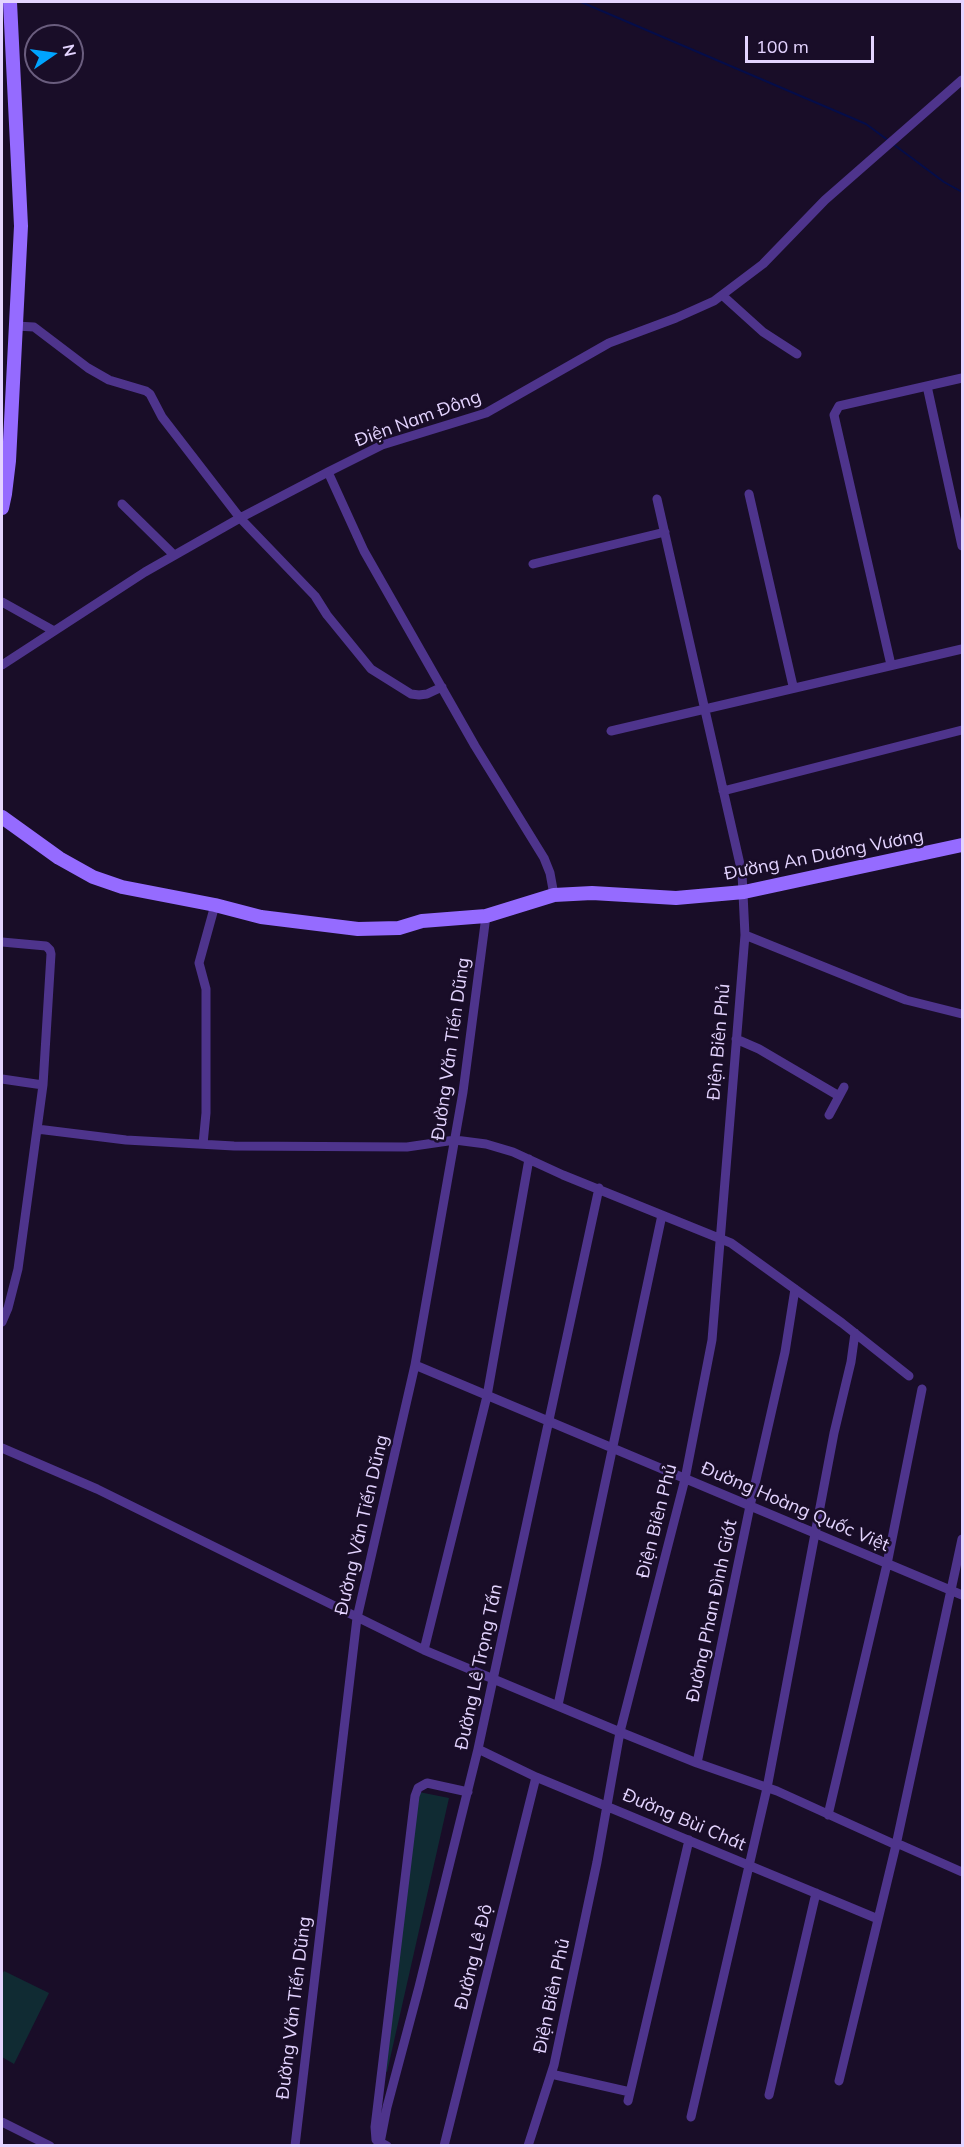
<!DOCTYPE html>
<html>
<head>
<meta charset="utf-8">
<style>
	body { margin:0 }
	#map { position:relative; width:964px; height:2147px; overflow:hidden; background:#190d28; font-family:Mulish,sans-serif }
	canvas { display:block }
	.frame { position:absolute; inset:0; border:3px solid #e4d4ff; pointer-events:none }
	.north { position:absolute; left:24px; top:24px; width:60px; height:60px; box-sizing:border-box; background:#190d28; border:2px solid #6a5d7e; border-radius:50%; rotate:77deg; font-size:16px; font-weight:700; line-height:24px; text-align:center; color:#e4d4ff }
	.north::after { content:''; display:block; margin:auto; width:21px; height:27px; background:#00a4ff; clip-path:polygon(50% 0,100% 100%,50% 72%,0 100%) }
	.scale { position:absolute; left:745px; top:36px; width:129px; height:27px; box-sizing:border-box; border:3px solid #e4d4ff; border-top:0; padding-left:8px; font-size:18px; line-height:21px; white-space:nowrap; color:#e4d4ff; -webkit-text-stroke:4px #190d28; paint-order:stroke }
</style>
</head>
<body>
<div id="map">
<canvas width="964" height="2147"></canvas>
<div class="frame"></div>
<div class="north">N</div>
<div class="scale">100 m</div>
</div>
<script>
const c = document.querySelector('canvas').getContext('2d');
c.lineJoin = 'round';
function fillPath(path, color) {
  c.fillStyle = color;
  c.fill(path, 'evenodd');
}
function poly(rows) {
  const path = new Path2D();
  for (const r of rows) {
    path.moveTo(r[0], r[1]);
    for (let i = 2; i < r.length; i += 2) path.lineTo(r[i], r[i + 1]);
  }
  return path;
}
function strokePath(path, color, width, dash) {
  c.strokeStyle = color;
  c.lineWidth = width;
  c.lineCap = dash ? 'butt' : 'round';
  c.setLineDash(dash || []);
  c.stroke(path);
}
function drawText(font, color, halo, rows, align = 'center') {
  c.font = font + ' Mulish,sans-serif';
  c.lineWidth = 5;
  c.setLineDash([]);
  c.textBaseline = 'middle';
  c.strokeStyle = halo;
  c.fillStyle = color;
  for (const [text, x, y, turn = 0] of rows) {
    c.save();
    c.translate(x, y);
    c.rotate((+turn || 0) * Math.PI / 180);
    c.textAlign = isNaN(turn) ? turn : align;
    if (halo) c.strokeText(text, 0, 0);
    c.fillText(text, 0, 0);
    c.restore();
  }
}
fillPath(poly([
	[419,1792,449,1798,387,2072,384,2071],
	[4,1971,49,1993,14,2064,2,2057,2,1975]
]), '#102b33');
strokePath(poly([
	[581,2,866,124,889,141],
	[893,144,944,182,962,192]
]), '#050d49', 2);
strokePath(poly([
	[722,295,763,332,797,354],
	[16,326,34,327,88,368,109,380,146,391,150,394,162,417,240,518,315,596,327,615,371,669,411,694,419,695,427,694,442,687],
	[927,386,962,546],
	[328,472,364,551,475,746,544,858,550,873,554,895],
	[749,494,793,686],
	[122,504,174,555],
	[533,564,665,532],
	[2,602,54,631],
	[2,665,145,572,240,518,328,472,382,445,486,413,609,343,676,318,714,301,763,264,825,200,962,80],
	[891,665,834,415,839,406,962,378],
	[611,731,962,649],
	[723,791,962,730],
	[745,935,906,1000,962,1014],
	[2,942,46,946,50,950,51,954,43,1085,18,1269,8,1308,2,1322],
	[736,1039,759,1049,839,1096],
	[2,1079,43,1085],
	[829,1115,844,1087],
	[37,1129,126,1140,234,1146,407,1147,455,1140,486,1144,513,1152,563,1175,731,1243,842,1323,909,1376],
	[203,1144,206,1113,206,989,199,963,215,905],
	[415,1365,962,1595],
	[2,1448,97,1489,424,1650,620,1732,697,1763,777,1791,896,1845,901,1845,962,1872],
	[424,1650,487,1396,529,1159],
	[558,1705,662,1215],
	[478,1749,536,1777,878,1919],
	[697,1763,750,1506,785,1352,795,1289],
	[828,1815,887,1564,922,1389],
	[551,2074,630,2092],
	[839,2081,896,1845,962,1539],
	[769,2095,816,1893],
	[628,2101,689,1840],
	[691,2117,767,1788,834,1433,851,1362,855,1333],
	[2,2122,50,2146],
	[380,2143,387,2107,419,1987,478,1749,599,1188],
	[295,2146,357,1618,415,1365,463,1092,486,916],
	[387,2146,376,2140,375,2127,415,1796,418,1788,427,1783,468,1792],
	[444,2146,536,1777],
	[528,2146,554,2065,597,1862,620,1732,685,1479,712,1340,745,935,742,873,657,499]
]), '#4e348c', 9);
strokePath(poly([
	[2,508,5,494,9,461,21,226,10,2],
	[2,817,59,858,93,877,122,887,215,905,261,917,358,929,399,928,422,921,486,916,554,895,592,893,676,898,744,892,962,845]
]), '#956bff', 14);
drawText('18px', '#e4d4ff', '#190d28', [
	["Điện Nam Đông",418,419,-20],
	["Đường An Dương Vương",824,855,-11],
	["Điện Biên Phủ",719,1042,-85],
	["Đường Văn Tiến Dũng",451,1049,-82],
	["Đường Hoàng Quốc Việt",795,1507,23],
	["Điện Biên Phủ",657,1521,-76],
	["Đường Văn Tiến Dũng",362,1525,-77],
	["Đường Phan Đình Giót",712,1611,-78],
	["Đường Lê Trọng Tấn",479,1667,-78],
	["Đường Bùi Chát",684,1820,23],
	["Đường Lê Độ",474,1957,-76],
	["Điện Biên Phủ",552,1996,-78],
	["Đường Văn Tiến Dũng",294,2008,-83]
]);
</script>
</body>
</html>
